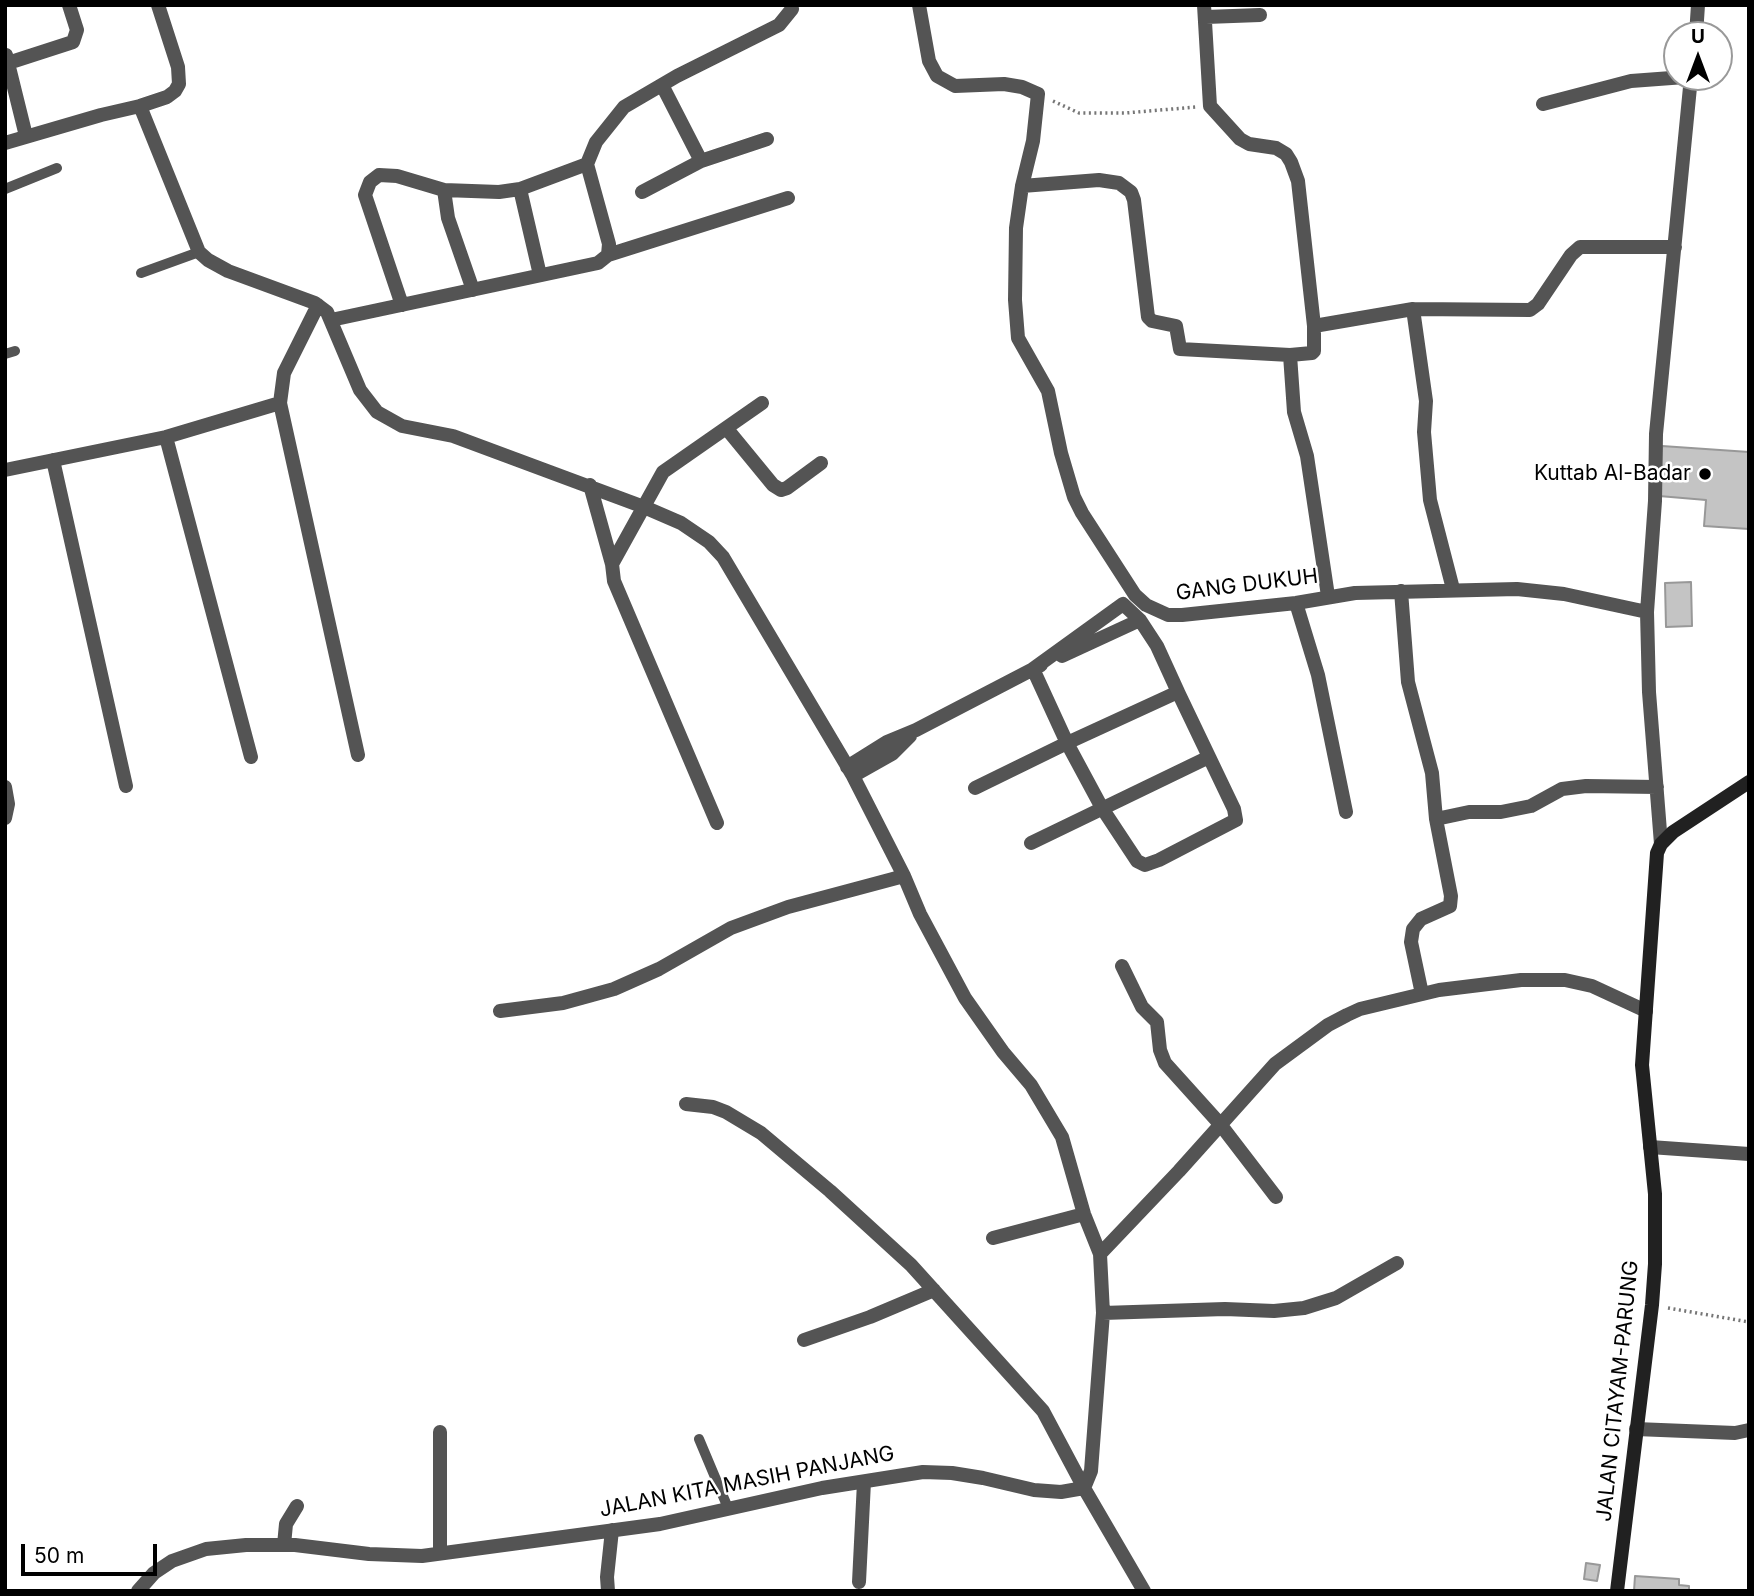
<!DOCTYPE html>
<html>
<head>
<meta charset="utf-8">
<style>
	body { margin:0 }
	#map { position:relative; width:1754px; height:1596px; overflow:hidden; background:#fff; font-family:Inter,sans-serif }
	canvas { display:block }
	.frame { position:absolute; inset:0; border:7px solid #000; pointer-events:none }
	.north { position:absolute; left:1663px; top:21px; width:70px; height:70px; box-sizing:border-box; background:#fff; border:2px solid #999; border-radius:50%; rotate:0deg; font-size:19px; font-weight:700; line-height:28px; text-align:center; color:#000 }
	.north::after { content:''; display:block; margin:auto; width:24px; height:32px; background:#000; clip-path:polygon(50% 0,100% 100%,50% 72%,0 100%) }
	.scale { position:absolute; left:21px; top:1544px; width:136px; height:32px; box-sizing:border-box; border:4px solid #000; border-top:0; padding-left:9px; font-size:21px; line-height:24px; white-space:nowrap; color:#000; -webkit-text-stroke:5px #fff; paint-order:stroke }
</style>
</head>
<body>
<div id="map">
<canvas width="1754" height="1596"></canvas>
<div class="frame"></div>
<div class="north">U</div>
<div class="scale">50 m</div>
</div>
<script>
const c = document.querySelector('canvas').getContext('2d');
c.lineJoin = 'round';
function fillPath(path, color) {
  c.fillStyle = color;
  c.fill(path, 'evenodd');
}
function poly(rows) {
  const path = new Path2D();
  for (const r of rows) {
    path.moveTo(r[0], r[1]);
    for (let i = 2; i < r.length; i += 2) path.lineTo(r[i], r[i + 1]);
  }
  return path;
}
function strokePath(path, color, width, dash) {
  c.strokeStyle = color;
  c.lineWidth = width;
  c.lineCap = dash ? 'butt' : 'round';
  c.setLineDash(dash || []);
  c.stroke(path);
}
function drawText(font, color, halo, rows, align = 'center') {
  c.font = font + ' Inter,sans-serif';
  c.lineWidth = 5;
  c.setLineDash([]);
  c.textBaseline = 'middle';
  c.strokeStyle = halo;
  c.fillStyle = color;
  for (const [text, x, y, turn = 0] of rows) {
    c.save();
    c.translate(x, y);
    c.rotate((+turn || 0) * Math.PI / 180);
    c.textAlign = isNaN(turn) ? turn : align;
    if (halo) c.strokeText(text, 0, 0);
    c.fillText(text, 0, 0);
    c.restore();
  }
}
const building = poly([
	[1662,446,1749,452,1749,529,1704,526,1706,500,1659,496,1662,446],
	[1691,582,1692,626,1666,627,1665,583,1691,582],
	[1586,1563,1600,1565,1597,1581,1584,1579,1586,1563],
	[1635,1576,1679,1579,1679,1585,1689,1586,1689,1591,1634,1591,1635,1576]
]);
fillPath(building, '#c4c4c4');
strokePath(building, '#989898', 2);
strokePath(poly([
	[1053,101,1079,113,1125,113,1196,107],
	[1668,1308,1749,1322]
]), '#767676', 3.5, [2, 3.5]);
strokePath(poly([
	[5,189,57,168],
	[141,273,199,252],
	[5,354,15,351],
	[699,1439,728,1508]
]), '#545454', 10);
strokePath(poly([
	[919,5,929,61,937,76,955,86,1004,84,1022,87,1038,94,1033,141,1022,186,1016,228,1015,300,1018,338,1048,391,1061,453,1074,497,1082,513,1135,595,1146,605,1168,615,1182,615,1296,603,1355,593,1517,589,1564,594,1647,612],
	[1204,5,1210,106,1240,139,1249,144,1276,148,1286,154,1291,162,1298,181,1314,326,1413,309,1426,401,1424,432,1430,500,1453,589],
	[1206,17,1260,15],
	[1696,35,1698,5],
	[6,55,26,136],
	[5,64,73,42,77,30,69,5],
	[662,85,701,161,767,139],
	[1543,104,1631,81,1685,77],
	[140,106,199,252,208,260,228,271,315,303,327,312,360,390,377,412,402,426,453,436,644,507,681,523,709,542,723,557,853,776,904,876,920,914,965,998,1003,1052,1031,1085,1062,1137,1084,1214,1100,1254],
	[5,143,101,115,140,106,167,97,175,91,179,84,178,67,158,5],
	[1022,186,1099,180,1119,183,1131,192,1134,200,1148,317,1152,321,1176,326,1180,349,1290,355,1312,353,1314,351,1314,326],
	[520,189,540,275],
	[444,190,448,218,473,290],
	[642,192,701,161],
	[608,255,788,198],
	[318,305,284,373,280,403,358,755],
	[402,305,365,195,370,182,379,175,397,176,444,190,499,192,520,189,587,164],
	[1413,309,1530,310,1538,304,1571,255,1580,247,1675,247],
	[331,320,598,263,608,255,609,244,587,164,596,142,624,107,677,76,779,25,792,9,791,5],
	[1290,355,1294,412,1307,456,1328,596],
	[727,429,773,485,781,490,787,488,821,463],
	[166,437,251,757],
	[53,460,126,786],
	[5,470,166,437,280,403],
	[590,485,612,564],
	[1401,591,1408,682,1432,773,1436,819,1451,896,1450,906,1421,919,1413,929,1411,942,1422,994],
	[1296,603,1318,675,1346,812],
	[1062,656,1140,620],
	[847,767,887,742,916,730,1041,665],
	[853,776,892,754,910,736],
	[5,787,8,804,5,818],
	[975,788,1067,743,1178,692,1234,809,1236,820,1159,860,1145,865,1137,861,1102,808,1067,743,1033,669,1123,604,1140,620,1157,646,1178,692],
	[1436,819,1469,812,1501,812,1531,806,1562,789,1586,786,1657,787],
	[717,823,614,581,612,564,663,472,762,403],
	[1031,843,1209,757],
	[1661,844,1649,692,1647,612,1655,501,1656,434,1691,77],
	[1122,966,1142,1007,1157,1022,1160,1050,1165,1063,1220,1124,1276,1197],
	[500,1011,563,1003,614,989,659,969,731,928,788,907,904,876],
	[1650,1147,1749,1154],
	[993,1238,1084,1214],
	[1103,1313,1225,1309,1274,1311,1304,1308,1336,1298,1397,1263],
	[804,1340,870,1317,934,1290],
	[1636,1429,1735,1433,1749,1430],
	[284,1545,286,1524,297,1506],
	[440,1553,440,1432],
	[859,1582,864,1482],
	[138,1591,154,1573,172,1561,206,1549,246,1545,295,1545,369,1554,422,1556,660,1524,822,1488,923,1472,952,1473,983,1478,1034,1490,1061,1492,1084,1488,1043,1411,911,1265,830,1191,761,1133,726,1112,713,1107,686,1104],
	[608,1591,607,1577,612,1530],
	[1144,1591,1084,1488,1091,1471,1103,1313,1100,1254,1179,1171,1275,1064,1328,1025,1347,1015,1360,1009,1439,990,1521,980,1565,980,1592,986,1646,1011]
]), '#545454', 14);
strokePath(poly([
	[1617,1591,1652,1305,1655,1264,1655,1194,1642,1065,1657,853,1661,844,1673,832,1749,782]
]), '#212121', 14);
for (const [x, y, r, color] of [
	[1705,474,7,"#000"]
]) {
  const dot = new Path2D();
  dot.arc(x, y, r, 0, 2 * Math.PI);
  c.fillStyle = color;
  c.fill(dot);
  strokePath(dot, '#fff', 2.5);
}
drawText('21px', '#000', '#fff', [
	["Kuttab Al-Badar",1691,474]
], 'right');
drawText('21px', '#000', '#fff', [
	["GANG DUKUH",1247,585,-7],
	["JALAN CITAYAM-PARUNG",1618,1391,-84],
	["JALAN KITA MASIH PANJANG",747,1482,-11]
]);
</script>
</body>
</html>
